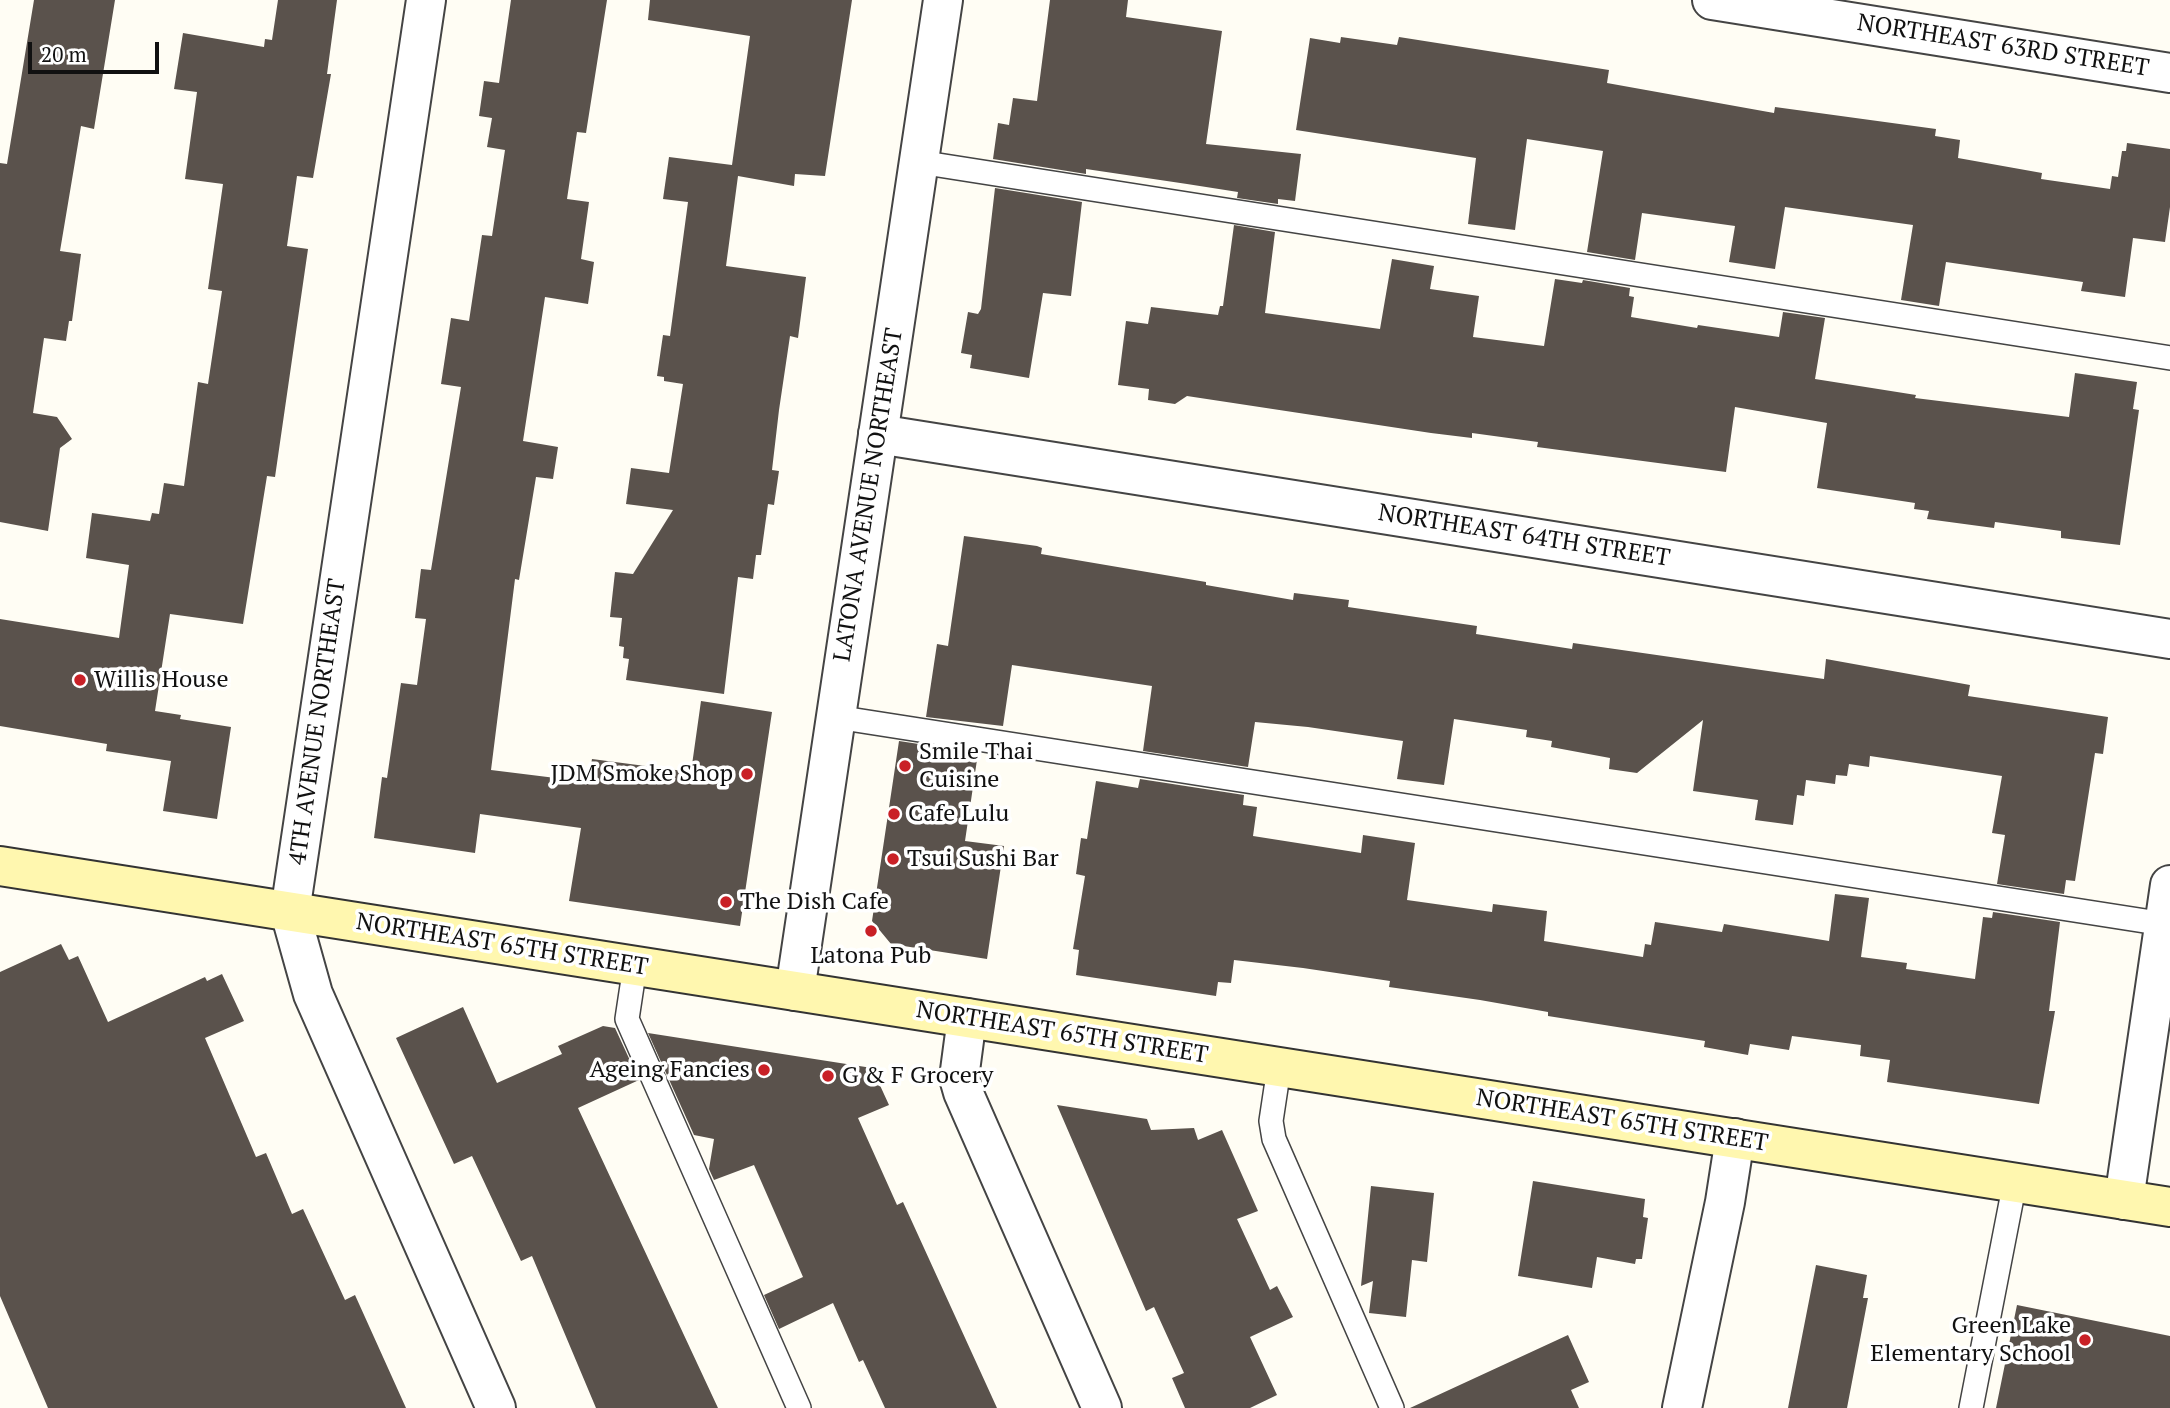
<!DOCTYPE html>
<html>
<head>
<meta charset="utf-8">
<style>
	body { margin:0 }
	#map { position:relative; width:2170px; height:1408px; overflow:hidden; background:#fffdf4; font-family:"PT Serif",serif }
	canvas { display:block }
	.scale { position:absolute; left:28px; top:42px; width:131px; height:32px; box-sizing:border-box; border:4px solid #111; border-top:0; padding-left:9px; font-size:21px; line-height:24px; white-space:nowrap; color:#111; -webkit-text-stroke:5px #fff; paint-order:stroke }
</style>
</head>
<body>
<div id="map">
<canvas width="2170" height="1408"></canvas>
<div class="scale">20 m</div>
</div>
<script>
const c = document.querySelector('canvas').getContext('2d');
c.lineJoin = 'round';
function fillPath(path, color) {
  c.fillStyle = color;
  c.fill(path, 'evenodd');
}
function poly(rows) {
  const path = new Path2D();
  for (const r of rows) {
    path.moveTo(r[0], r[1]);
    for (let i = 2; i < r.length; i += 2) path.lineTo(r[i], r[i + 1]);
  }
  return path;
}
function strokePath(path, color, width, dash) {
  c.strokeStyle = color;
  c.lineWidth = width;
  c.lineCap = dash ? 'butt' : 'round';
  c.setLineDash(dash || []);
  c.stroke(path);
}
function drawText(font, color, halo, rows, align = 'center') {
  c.font = font + ' "PT Serif",serif';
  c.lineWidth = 7;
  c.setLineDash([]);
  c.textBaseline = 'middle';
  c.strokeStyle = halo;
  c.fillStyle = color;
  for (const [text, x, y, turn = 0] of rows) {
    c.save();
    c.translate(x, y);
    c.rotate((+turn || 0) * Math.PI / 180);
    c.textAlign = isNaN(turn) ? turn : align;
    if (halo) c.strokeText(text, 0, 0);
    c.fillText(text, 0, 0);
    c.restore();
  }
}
fillPath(poly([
	[34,0,115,0,94,129,81,126,60,251,81,254,72,321,69,321,66,341,44,338,33,413,57,417,72,439,60,448,48,531,0,522,0,163,7,164],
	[278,0,337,0,327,74,331,74,313,178,297,176,287,246,308,249,275,477,267,476,243,624,170,614,155,711,181,715,180,719,231,727,217,819,163,811,171,761,106,751,107,744,0,726,0,619,119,638,129,565,86,558,92,513,150,521,152,513,159,514,164,483,184,486,198,382,208,384,222,291,208,289,223,184,185,179,197,92,174,89,183,33,264,47,265,39,272,40],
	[511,0,607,0,586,133,577,132,567,199,589,202,581,259,594,262,588,304,545,297,523,441,558,447,553,479,536,477,519,580,515,579,491,770,588,782,592,759,691,772,701,701,772,712,740,926,569,901,581,828,480,814,475,853,374,838,382,777,387,778,401,683,417,685,426,619,415,618,421,569,431,570,461,387,441,384,451,318,469,321,482,235,492,236,505,150,487,147,492,118,479,116,484,81,499,83],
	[650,0,852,0,825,176,795,174,794,186,738,176,726,266,806,277,798,338,790,336,779,410,772,470,779,471,774,505,768,504,761,555,756,555,753,579,738,577,724,694,626,680,629,659,623,658,624,647,619,646,622,618,610,617,615,572,633,574,673,510,626,504,631,468,669,473,683,384,664,381,664,377,657,376,663,335,670,336,688,202,663,199,669,157,732,165,750,36,648,20],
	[1050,0,1128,0,1126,17,1222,31,1206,144,1301,154,1295,201,1278,199,1278,204,1237,198,1238,192,1187,184,1086,169,1086,174,993,159,998,123,1009,125,1013,98,1037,101],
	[1341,37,1397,45,1399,37,1609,70,1607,83,1774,113,1775,107,1936,129,1935,136,1960,140,1958,158,2042,173,2041,179,2110,189,2112,176,2118,177,2122,151,2126,151,2127,143,2170,149,2170,207,2165,242,2133,238,2125,297,2081,291,2083,282,1946,262,1939,306,1901,300,1913,225,1785,207,1775,269,1729,262,1735,226,1642,213,1635,260,1587,252,1603,151,1527,139,1515,230,1468,224,1476,158,1296,130,1310,38,1340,43],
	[995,188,1082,202,1071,296,1043,293,1029,378,970,368,972,355,961,353,968,312,978,314,981,309],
	[1234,225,1275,232,1265,313,1380,329,1392,259,1434,266,1430,289,1479,296,1473,337,1544,346,1555,279,1582,283,1583,280,1630,288,1629,296,1634,297,1631,317,1697,328,1698,325,1779,337,1783,312,1825,318,1815,379,1916,395,1915,398,2069,417,2075,373,2137,382,2133,409,2139,410,2120,545,2061,538,2061,531,1995,522,1994,528,1927,519,1929,511,1914,509,1915,503,1817,488,1827,423,1735,407,1726,472,1537,447,1538,442,1472,433,1472,438,1431,433,1187,396,1175,404,1148,400,1149,389,1118,385,1126,321,1148,324,1151,307,1218,315,1220,306,1223,306],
	[964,536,1037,546,1042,548,1041,554,1206,582,1206,585,1293,600,1294,593,1349,600,1348,607,1477,626,1476,634,1572,649,1573,643,1824,679,1826,659,1970,685,1968,696,2108,717,2103,754,2095,753,2075,881,2066,880,2064,894,1997,884,2005,835,1992,833,2002,776,1870,756,1869,767,1849,764,1847,776,1836,775,1835,784,1806,780,1804,796,1797,795,1793,825,1755,820,1758,800,1693,791,1703,720,1637,773,1609,769,1610,758,1551,747,1552,741,1526,737,1527,730,1454,719,1444,785,1397,779,1403,741,1308,727,1255,722,1248,767,1143,751,1152,686,1012,665,1003,726,926,717,937,644,948,646],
	[899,741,978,753,965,841,1004,846,987,959,891,944,872,921],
	[1140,779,1244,795,1243,805,1257,807,1253,836,1361,853,1363,835,1415,843,1407,900,1492,912,1493,904,1547,911,1544,941,1643,957,1645,944,1651,945,1655,922,1722,932,1724,924,1829,941,1835,894,1869,898,1861,957,1907,963,1906,969,1975,979,1983,917,1992,918,1993,912,2060,922,2049,1011,2055,1011,2039,1104,1887,1082,1890,1060,1860,1056,1861,1045,1792,1036,1789,1050,1750,1044,1748,1055,1704,1047,1705,1041,1548,1016,1548,1012,1480,1000,1389,987,1390,981,1303,968,1234,960,1231,983,1218,982,1216,996,1076,975,1079,950,1073,949,1085,876,1076,874,1081,838,1087,839,1096,781,1138,788],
	[61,944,69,960,78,956,108,1022,205,977,207,981,222,974,244,1021,205,1038,256,1157,266,1153,292,1214,303,1209,345,1300,355,1295,406,1408,48,1408,0,1296,0,972],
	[463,1007,497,1083,562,1054,558,1046,603,1026,615,1028,639,1080,578,1108,718,1408,596,1408,532,1256,521,1261,472,1156,454,1164,396,1038],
	[648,1033,872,1068,889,1105,858,1118,897,1205,903,1202,997,1408,885,1408,863,1360,859,1362,833,1303,779,1329,764,1295,803,1277,754,1165,714,1180,709,1169,714,1139,694,1135],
	[1057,1105,1147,1119,1151,1130,1194,1128,1198,1140,1222,1130,1258,1211,1237,1219,1270,1290,1277,1286,1293,1317,1250,1337,1277,1395,1250,1408,1185,1408,1172,1378,1184,1373,1154,1307,1146,1311],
	[1533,1181,1645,1199,1643,1217,1648,1218,1642,1259,1636,1259,1635,1264,1597,1257,1592,1288,1518,1276],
	[1371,1186,1434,1193,1427,1262,1412,1260,1406,1317,1369,1313,1373,1281,1361,1286],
	[1816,1265,1867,1275,1863,1298,1868,1298,1847,1408,1788,1408],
	[2017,1305,2170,1336,2170,1408,1996,1408],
	[1568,1335,1589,1382,1571,1390,1579,1408,1410,1408]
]), '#5a524c');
const service = poly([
	[919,162,2170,358],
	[836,717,2170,925],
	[635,966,627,1019,799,1408],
	[1279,1068,1271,1121,1274,1139,1392,1408],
	[1971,1408,2015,1182]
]);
const minor = poly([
	[426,0,290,912,313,994,496,1408],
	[1712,0,2170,73],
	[878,434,2170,639],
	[2124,1200,2170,885],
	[1682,1408,1725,1202,1735,1138]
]);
const tertiary = poly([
	[795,991,943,0],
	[967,1018,959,1078,963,1092,1102,1408]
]);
const secondary = poly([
	[0,866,2170,1207]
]);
strokePath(service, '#444', 26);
strokePath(minor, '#444', 42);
strokePath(tertiary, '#444', 42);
strokePath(secondary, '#333', 42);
strokePath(service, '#fff', 23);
strokePath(minor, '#fff', 38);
strokePath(tertiary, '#fff', 38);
strokePath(secondary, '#fff7af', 38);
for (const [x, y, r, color] of [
	[80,680,7,"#c92026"],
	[905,766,7,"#c92026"],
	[747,774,7,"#c92026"],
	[894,814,7,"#c92026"],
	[893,859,7,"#c92026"],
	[726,902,7,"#c92026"],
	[871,931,7,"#c92026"],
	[764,1070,7,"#c92026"],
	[828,1076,7,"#c92026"],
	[2085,1340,7,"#c92026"]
]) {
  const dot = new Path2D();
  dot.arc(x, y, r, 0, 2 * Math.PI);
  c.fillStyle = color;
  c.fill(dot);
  strokePath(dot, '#fff', 2.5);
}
drawText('24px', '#111', '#fff', [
	["NORTHEAST 63RD STREET",2003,46,9],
	["LATONA AVENUE NORTHEAST",869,495,-81],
	["NORTHEAST 64TH STREET",1524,536,9],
	["4TH AVENUE NORTHEAST",318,722,-82],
	["NORTHEAST 65TH STREET",502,945,9],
	["NORTHEAST 65TH STREET",1062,1033,9],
	["NORTHEAST 65TH STREET",1622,1121,9]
]);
drawText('24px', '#111', '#fff', [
	["Willis House",94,680],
	["Smile Thai",919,752],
	["Cuisine",919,780],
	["JDM Smoke Shop",733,774,"right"],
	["Cafe Lulu",908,814],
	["Tsui Sushi Bar",907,859],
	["The Dish Cafe",740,902],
	["Latona Pub",871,956,"center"],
	["Ageing Fancies",750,1070,"right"],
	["G & F Grocery",842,1076],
	["Green Lake",2071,1326,"right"],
	["Elementary School",2071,1354,"right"]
], 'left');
</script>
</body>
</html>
